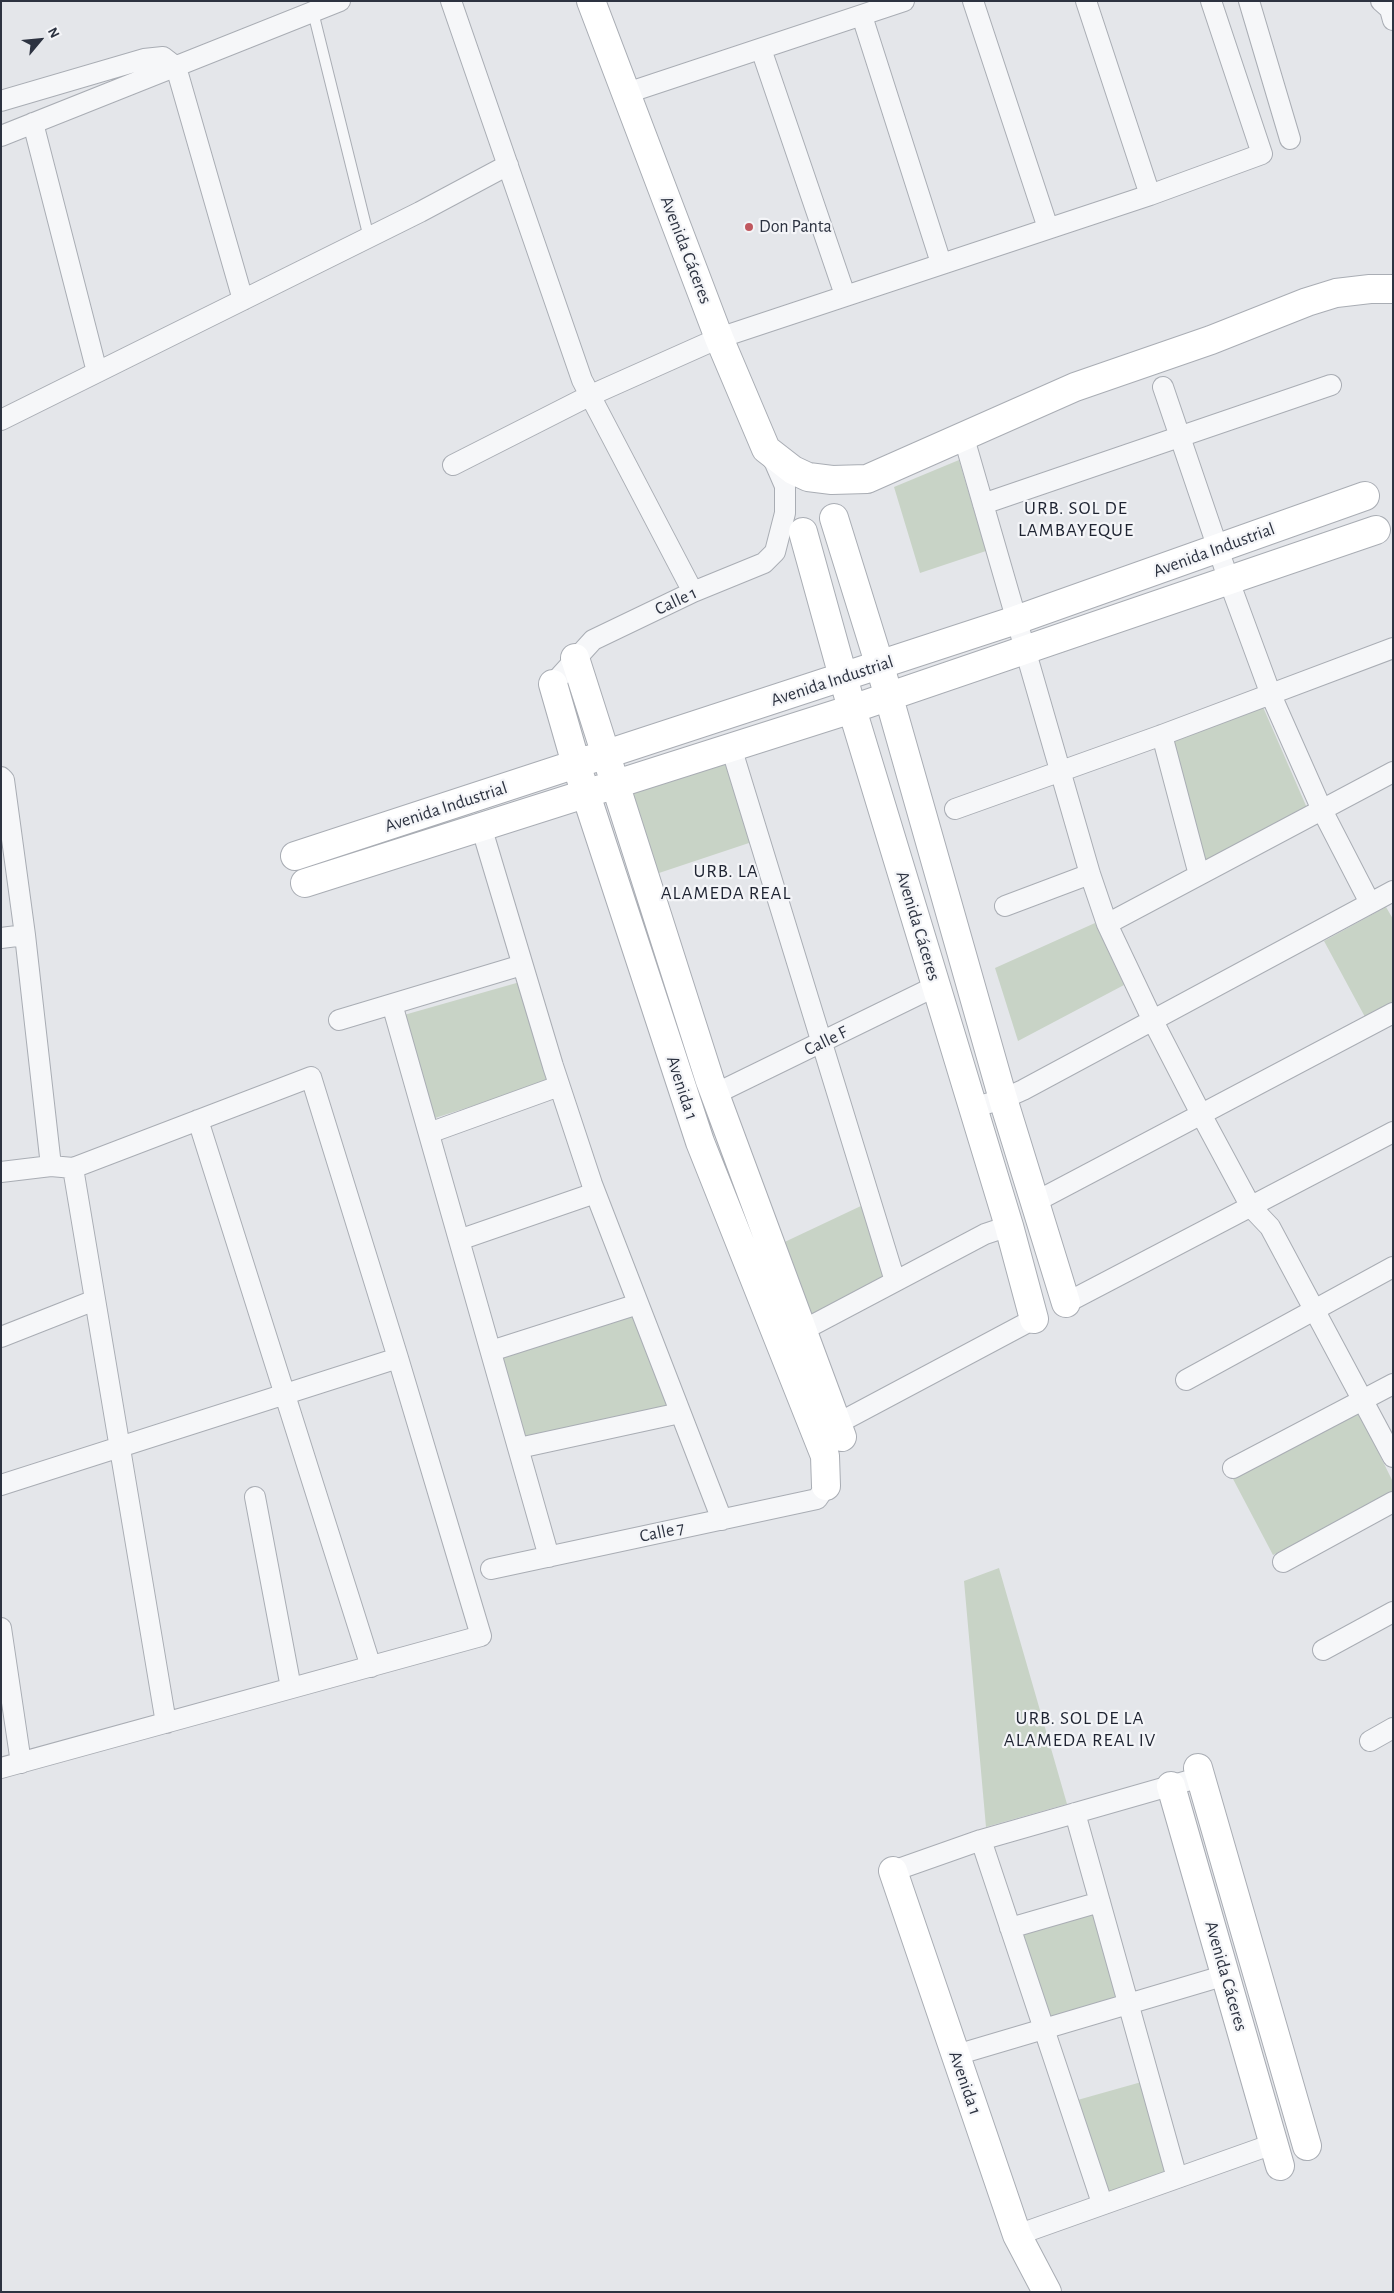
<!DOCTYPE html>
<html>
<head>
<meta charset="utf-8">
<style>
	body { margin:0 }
	#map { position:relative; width:1394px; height:2293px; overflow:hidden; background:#e4e6ea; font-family:"Alegreya Sans",sans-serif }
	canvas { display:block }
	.frame { position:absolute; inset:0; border:2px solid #2d3341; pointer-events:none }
	.north { position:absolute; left:15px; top:15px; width:50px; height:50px; -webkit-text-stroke:4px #f4f5f8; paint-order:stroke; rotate:62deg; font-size:14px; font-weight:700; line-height:20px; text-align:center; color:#2d3341 }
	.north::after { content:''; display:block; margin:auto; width:18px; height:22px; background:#2d3341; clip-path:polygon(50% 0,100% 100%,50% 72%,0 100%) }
</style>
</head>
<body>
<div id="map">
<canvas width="1394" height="2293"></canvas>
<div class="frame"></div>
<div class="north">N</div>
</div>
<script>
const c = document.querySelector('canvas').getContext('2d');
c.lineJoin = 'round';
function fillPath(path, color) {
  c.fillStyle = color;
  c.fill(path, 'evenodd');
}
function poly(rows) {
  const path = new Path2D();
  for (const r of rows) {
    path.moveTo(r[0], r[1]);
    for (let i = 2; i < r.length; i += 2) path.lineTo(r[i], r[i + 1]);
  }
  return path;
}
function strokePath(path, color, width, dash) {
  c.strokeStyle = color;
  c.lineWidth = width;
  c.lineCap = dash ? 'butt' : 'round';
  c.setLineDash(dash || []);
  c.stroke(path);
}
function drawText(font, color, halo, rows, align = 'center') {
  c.font = font + ' "Alegreya Sans",sans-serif';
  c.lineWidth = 4.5;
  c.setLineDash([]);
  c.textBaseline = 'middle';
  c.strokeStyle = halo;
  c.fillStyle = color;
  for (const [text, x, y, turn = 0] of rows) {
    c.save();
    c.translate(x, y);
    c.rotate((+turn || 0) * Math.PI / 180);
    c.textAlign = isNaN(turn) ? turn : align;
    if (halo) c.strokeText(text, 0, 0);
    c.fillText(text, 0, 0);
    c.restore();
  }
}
fillPath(poly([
	[959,460,986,551,920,573,894,487],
	[1263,707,1307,808,1204,864,1170,740],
	[724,755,752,842,653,875,626,787],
	[1386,907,1393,919,1393,1003,1365,1017,1324,941],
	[1095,923,1124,985,1018,1041,995,968],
	[520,982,547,1082,432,1119,404,1015],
	[863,1205,885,1278,804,1321,774,1247],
	[635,1313,671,1406,525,1437,501,1357],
	[1357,1409,1393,1482,1393,1493,1273,1555,1233,1479],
	[999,1568,1067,1804,986,1827,964,1581],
	[1097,1908,1122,1997,1046,2021,1017,1930],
	[1145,2081,1171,2172,1105,2197,1074,2101]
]), '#c8d3c6');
const lane = poly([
	[313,12,369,238]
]);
const street = poly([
	[451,1,582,380,693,592],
	[973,1,1048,228],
	[1086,1,1150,195],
	[1249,1,1290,139],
	[1381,1,1390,9,1393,20],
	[862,16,941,263],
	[761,49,845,295],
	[627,93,904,1],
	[1,101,144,59,163,57,176,67,243,300],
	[33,123,97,372],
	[1,136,340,1],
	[1163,387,1229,581,1271,695,1322,810,1370,903],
	[1,420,420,212,508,165],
	[964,438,1090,874,1107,924,1153,1021,1202,1116,1251,1207,1270,1227,1393,1457],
	[453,465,589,396,719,338,1150,195,1262,154,1211,1],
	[983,504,1331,385],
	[553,684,593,640,693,592,764,563,775,552,785,513,785,486,775,463,769,454],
	[1162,735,1199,875],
	[731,747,895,1281],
	[1,777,4,780,25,935,51,1166],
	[955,809,1162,735,1393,648],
	[481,826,553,1066,592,1184,722,1520],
	[1005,906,1090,874],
	[1107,924,1393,772],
	[1,938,25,935],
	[392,1004,549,1557],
	[339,1020,522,965],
	[715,1094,936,986],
	[972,1108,1003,1099,1023,1090,1393,891],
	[198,1120,371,1667],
	[429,1133,559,1086],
	[73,1168,166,1723],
	[1,1172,51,1166,73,1168,311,1077,398,1358,481,1636,1,1768],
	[1035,1202,1393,1013],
	[459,1240,595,1193],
	[1066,1303,1393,1132],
	[811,1326,985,1234,1009,1226],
	[1,1337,95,1300],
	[491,1351,638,1304],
	[1186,1380,1393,1267],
	[848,1418,1034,1319],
	[519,1448,680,1413],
	[1233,1468,1393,1384],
	[1,1485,398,1358],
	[255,1497,291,1688],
	[1283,1562,1393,1502],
	[491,1569,817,1499,826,1486],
	[1,1628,21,1763],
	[1323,1650,1393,1612],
	[1370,1741,1393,1728],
	[1075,1813,1177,2178],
	[981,1840,1102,2203],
	[893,1871,981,1840,1201,1777],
	[1010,1928,1100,1902],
	[956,2055,1226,1975],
	[1017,2235,1273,2144]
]);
const secondary = poly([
	[591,1,719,338,766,449,793,470,808,477,832,480,867,479,1075,387,1211,340,1307,302,1336,293,1370,289,1393,289],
	[834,518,880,666,1003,1099,1066,1303],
	[803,532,852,709,1009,1226,1034,1319],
	[575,658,710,1081,842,1437],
	[553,684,576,764,700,1142,825,1456,826,1486],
	[295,856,1016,620,1365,496],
	[305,883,852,709,1376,530],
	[1198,1768,1307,2146],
	[1171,1786,1280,2166],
	[893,1871,1017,2235,1047,2292]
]);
strokePath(lane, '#a9adb4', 12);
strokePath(street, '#a9adb4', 22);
strokePath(secondary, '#a9adb4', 30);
strokePath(lane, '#f6f7f9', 10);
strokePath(street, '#f6f7f9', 20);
strokePath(secondary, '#fff', 28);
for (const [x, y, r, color] of [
	[749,227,5,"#c0585f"]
]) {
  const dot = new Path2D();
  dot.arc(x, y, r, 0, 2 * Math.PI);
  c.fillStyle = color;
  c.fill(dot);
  strokePath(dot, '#f4f5f8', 2);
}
drawText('18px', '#2d3341', '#f4f5f8', [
	["Don Panta",759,227]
], 'left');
drawText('18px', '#2d3341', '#f4f5f8', [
	["Avenida Cáceres",686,250,69],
	["Avenida Industrial",1214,550,-20],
	["Calle 1",676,601,-25],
	["Avenida Industrial",832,681,-18],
	["Avenida Industrial",446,807,-18],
	["Avenida Cáceres",918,926,73],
	["Calle F",826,1041,-26],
	["Avenida 1",682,1088,72],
	["Calle 7",662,1532,-12],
	["Avenida Cáceres",1226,1976,74],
	["Avenida 1",965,2083,71]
]);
c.letterSpacing = '1px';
drawText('19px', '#1f2432', '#f4f5f8', [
	["URB. SOL DE",1076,508],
	["LAMBAYEQUE",1076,530],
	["URB. LA",726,871],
	["ALAMEDA REAL",726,893],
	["URB. SOL DE LA",1080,1718],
	["ALAMEDA REAL IV",1080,1740]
]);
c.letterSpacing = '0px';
</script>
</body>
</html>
